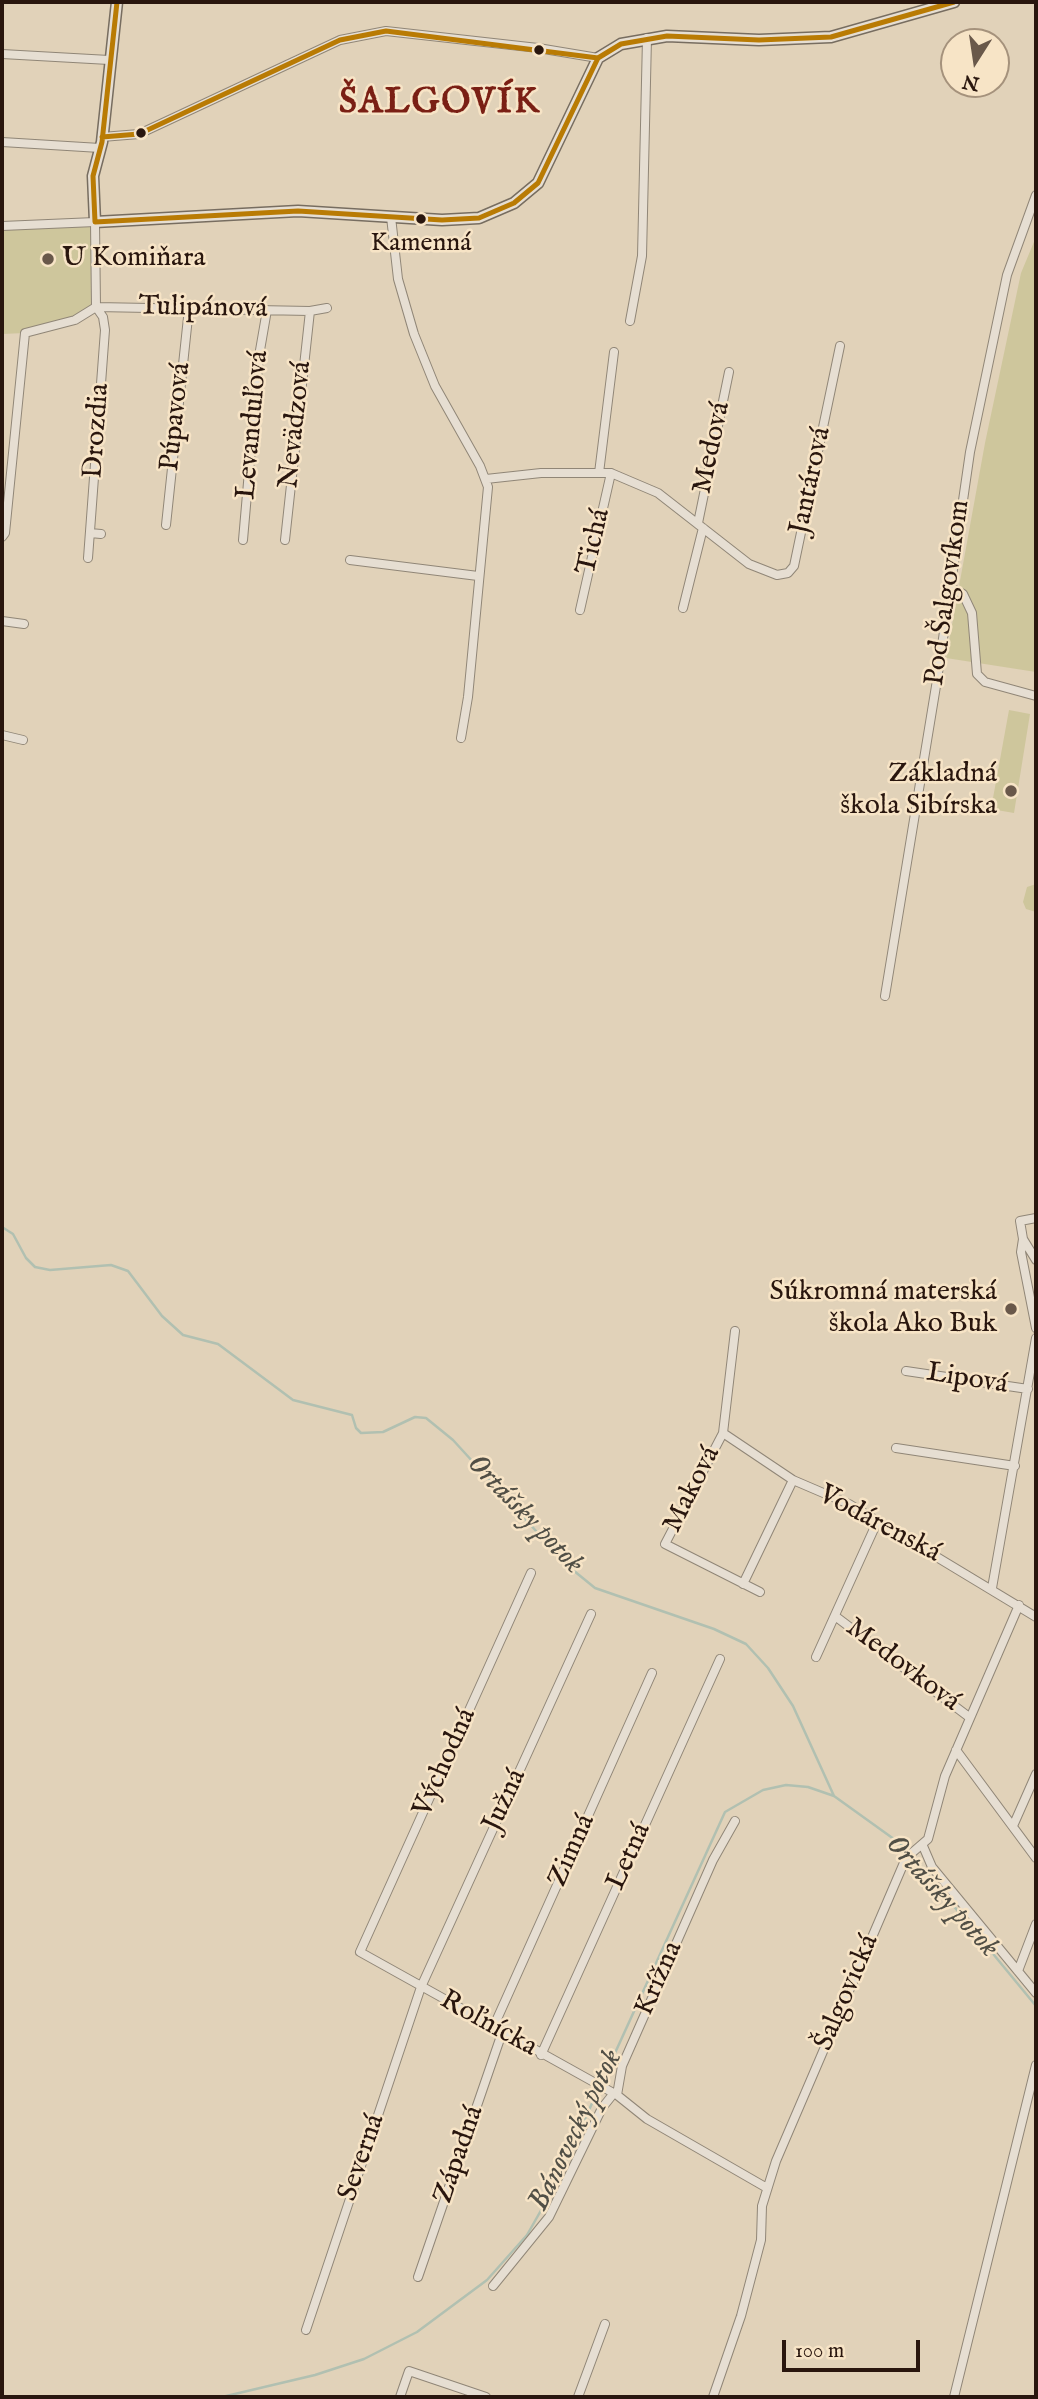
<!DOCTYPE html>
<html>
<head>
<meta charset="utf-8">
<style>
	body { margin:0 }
	#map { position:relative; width:1038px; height:2399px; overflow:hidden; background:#e1d2b9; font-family:"IM FELL English",serif }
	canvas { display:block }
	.frame { position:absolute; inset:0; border:4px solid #29160e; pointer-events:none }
	.north { position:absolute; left:940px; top:28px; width:70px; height:70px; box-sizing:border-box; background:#f7e4c6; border:2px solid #a5927c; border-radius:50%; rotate:192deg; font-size:19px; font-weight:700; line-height:28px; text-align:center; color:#29160e }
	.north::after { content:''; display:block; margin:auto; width:24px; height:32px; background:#69584a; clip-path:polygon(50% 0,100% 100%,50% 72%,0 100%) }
	.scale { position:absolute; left:782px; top:2340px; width:138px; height:32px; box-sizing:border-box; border:4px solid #29160e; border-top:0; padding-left:9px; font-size:21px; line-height:24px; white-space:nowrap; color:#29160e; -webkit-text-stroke:5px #f7e4c6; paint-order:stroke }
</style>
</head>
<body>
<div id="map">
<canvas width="1038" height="2399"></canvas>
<div class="frame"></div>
<div class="north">N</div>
<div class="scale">100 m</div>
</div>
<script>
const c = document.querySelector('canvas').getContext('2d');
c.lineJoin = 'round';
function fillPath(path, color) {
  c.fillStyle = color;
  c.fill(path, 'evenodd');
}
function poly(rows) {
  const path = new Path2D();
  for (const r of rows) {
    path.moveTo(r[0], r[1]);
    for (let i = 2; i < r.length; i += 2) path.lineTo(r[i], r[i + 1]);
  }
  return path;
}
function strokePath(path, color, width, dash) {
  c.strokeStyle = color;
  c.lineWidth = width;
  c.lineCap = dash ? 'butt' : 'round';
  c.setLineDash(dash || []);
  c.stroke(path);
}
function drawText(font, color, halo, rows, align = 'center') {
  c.font = font + ' "IM FELL English",serif';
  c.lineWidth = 5;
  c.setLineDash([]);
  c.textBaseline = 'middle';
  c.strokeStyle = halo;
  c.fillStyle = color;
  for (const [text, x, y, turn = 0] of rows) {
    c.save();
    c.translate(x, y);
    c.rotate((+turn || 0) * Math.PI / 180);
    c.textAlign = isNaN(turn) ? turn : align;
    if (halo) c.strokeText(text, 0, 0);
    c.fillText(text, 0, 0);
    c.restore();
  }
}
fillPath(poly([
	[95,222,96,307,75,320,25,333,2,334,2,226],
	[1036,237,1036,672,946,658,985,443,1021,273],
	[1009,710,1030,714,1014,813,991,809],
	[1036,884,1036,912,1026,909,1023,902,1027,887]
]), '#cec69c');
strokePath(poly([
	[2,1227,13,1234,26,1258,35,1267,50,1270,111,1265,128,1271,162,1316,183,1335,218,1344,293,1400,352,1415,356,1428,361,1433,383,1432,415,1417,426,1418,453,1440,568,1566,595,1588,714,1629,746,1644,768,1668,793,1706,834,1796,905,1847,1036,2006],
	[222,2397,315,2375,364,2359,417,2332,487,2280,527,2235,552,2191,725,1812,763,1790,786,1785,808,1787,834,1796]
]), '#b1c0b1', 2.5);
const street = poly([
	[2,54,109,60],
	[102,137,139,134,340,40,386,31,538,48,598,58],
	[2,142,100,148],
	[391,217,398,279,414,334,435,386,480,466,488,487,468,697,461,738],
	[2,226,95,222,96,307],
	[96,307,310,311,327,308],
	[630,321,642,256,647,38],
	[599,473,614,352],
	[486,479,541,473,611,473,658,493,749,564,777,575,788,573,794,566,840,346],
	[698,523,729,372],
	[166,525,189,308],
	[90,533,101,534],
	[2,537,5,533,25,333,75,320,96,307],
	[243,540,259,356,267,310],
	[285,540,310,311],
	[88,558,105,330,103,317,96,307],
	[350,560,478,576],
	[950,587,963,594,972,613,977,674,985,682,1036,696],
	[683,608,703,528],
	[580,610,611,473],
	[2,621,24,624],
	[2,735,23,740],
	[885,996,937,680,970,452,1007,275,1036,195],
	[1036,1218,1020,1221,1023,1239,1036,1260],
	[1023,1239,1021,1252,1036,1328],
	[735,1331,723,1433,665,1544,760,1592],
	[906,1371,1028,1389],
	[723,1433,793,1480,849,1504,1036,1617],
	[896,1448,1015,1466],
	[531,1573,360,1952,617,2095],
	[743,1584,793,1480],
	[992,1588,1036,1338],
	[835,1616,969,1717],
	[816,1657,878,1520],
	[956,1750,1036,1858],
	[735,1821,713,1860,622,2066,617,2095,647,2119,767,2188],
	[1013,1826,1036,1774],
	[923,1846,932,1867,1036,1993],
	[1018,1971,1036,1924],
	[493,2028,652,1673],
	[541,2055,720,1659],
	[418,2277,502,2033],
	[493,2286,549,2217,602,2108,614,2093],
	[306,2330,421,1987,591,1614],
	[400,2397,409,2371,486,2397],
	[578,2397,605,2324],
	[713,2397,741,2316,761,2240,762,2206,776,2161,906,1858,928,1839,945,1776,1019,1605],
	[954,2397,1036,2065]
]);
const secondary = poly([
	[117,2,102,142,93,176,95,222,298,211,442,220,479,218,514,203,538,183,598,58,621,44,667,36,759,40,831,37,954,2]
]);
strokePath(street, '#908677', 10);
strokePath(secondary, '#776d60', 13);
strokePath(street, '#e6ded2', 8);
strokePath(secondary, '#e6ded2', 10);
strokePath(poly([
	[117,2,102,142,93,176,95,222,298,211,442,220,479,218,514,203,538,183,598,58,621,44,667,36,759,40,831,37,954,2],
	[102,137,139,134,340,40,386,31,598,58]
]), '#b97b04', 5);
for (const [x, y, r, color] of [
	[539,50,6,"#29160e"],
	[141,133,6,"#29160e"],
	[421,219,6,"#29160e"],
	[48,259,7,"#69584a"],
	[1011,791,7,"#69584a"],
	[1011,1309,7,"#69584a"]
]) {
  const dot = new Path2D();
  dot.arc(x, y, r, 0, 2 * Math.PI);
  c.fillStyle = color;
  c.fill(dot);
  strokePath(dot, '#f7e4c6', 2.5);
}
drawText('26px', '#29160e', '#f7e4c6', [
	["Kamenná",421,245]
]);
drawText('28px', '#29160e', '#f7e4c6', [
	["U Komiňara",62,259,"left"],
	["Základná",997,775],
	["škola Sibírska",997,807],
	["Súkromná materská",997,1293],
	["škola Ako Buk",997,1325]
], 'right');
drawText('28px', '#29160e', '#f7e4c6', [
	["Tulipánová",203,309,1],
	["Púpavová",177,417,-84],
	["Levanduľová",254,425,-85],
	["Nevädzová",297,425,-84],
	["Drozdia",98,431,-86],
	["Medová",713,448,-78],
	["Jantárová",812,481,-78],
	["Tichá",595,542,-77],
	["Pod Šalgovíkom",949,593,-82],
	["Lipová",967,1380,9],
	["Maková",693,1490,-63],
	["Vodárenská",879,1525,28],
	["Medovková",902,1666,37],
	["Východná",446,1763,-66],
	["Južná",506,1801,-65],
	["Zimná",573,1851,-66],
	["Letná",630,1857,-66],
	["Krížna",660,1979,-66],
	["Šalgovická",848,1993,-67],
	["Roľnícka",488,2025,29],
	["Západná",460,2155,-71],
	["Severná",363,2158,-71]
]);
drawText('italic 30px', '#514f46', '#f7e4c6', [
	["Ortášsky potok",524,1515,46],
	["Ortášsky potok",941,1897,48],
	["Bánovecký potok",577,2131,-64]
]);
c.letterSpacing = '2px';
drawText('bold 35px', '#7a1f14', '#f7e4c6', [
	["ŠALGOVÍK",440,105]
]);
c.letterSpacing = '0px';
</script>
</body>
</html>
